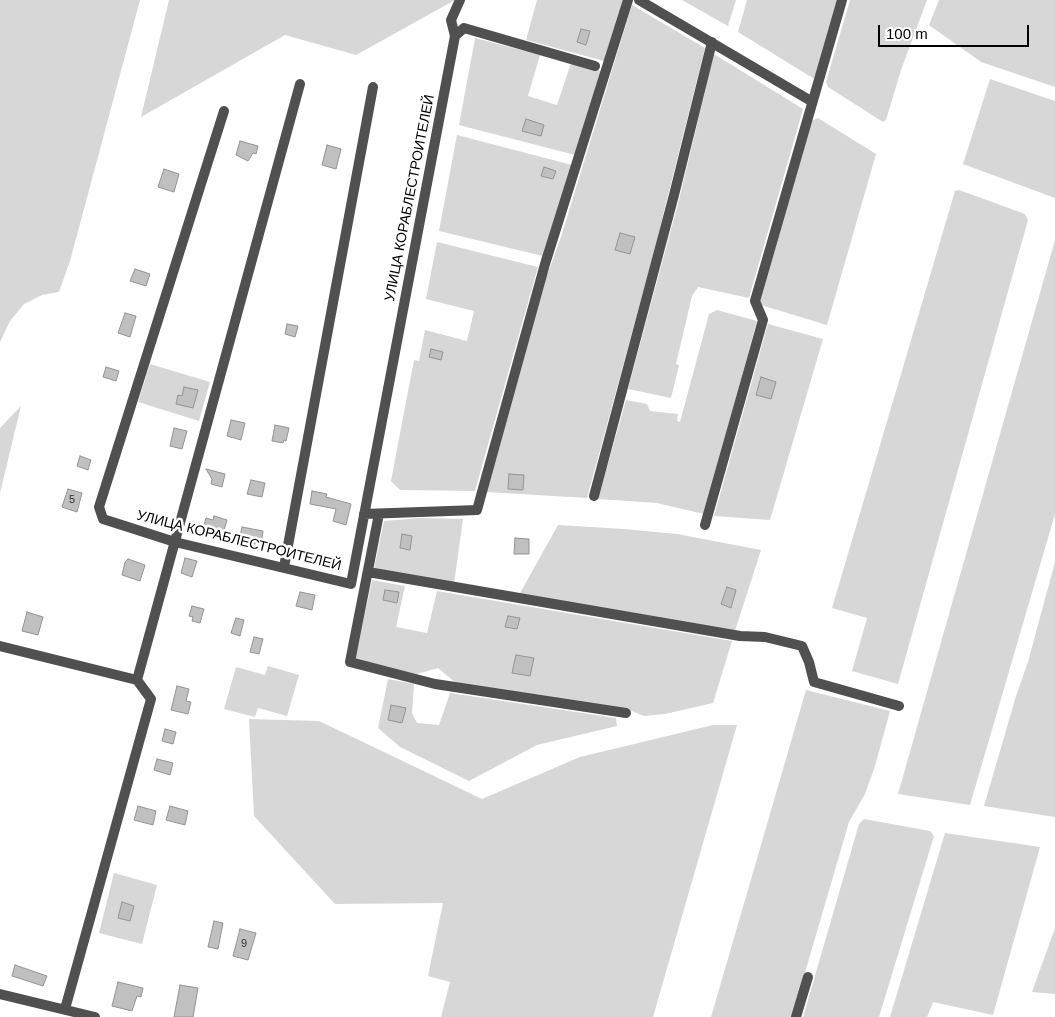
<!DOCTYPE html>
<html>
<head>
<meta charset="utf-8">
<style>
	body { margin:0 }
	#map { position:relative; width:1055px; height:1017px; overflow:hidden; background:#fff; font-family:Arial,sans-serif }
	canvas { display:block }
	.scale { position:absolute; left:878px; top:25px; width:151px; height:22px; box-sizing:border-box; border:2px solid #000; border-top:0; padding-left:6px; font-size:15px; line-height:18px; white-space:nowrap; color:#000; -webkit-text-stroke:4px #fff; paint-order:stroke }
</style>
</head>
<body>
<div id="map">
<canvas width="1055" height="1017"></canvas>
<div class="scale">100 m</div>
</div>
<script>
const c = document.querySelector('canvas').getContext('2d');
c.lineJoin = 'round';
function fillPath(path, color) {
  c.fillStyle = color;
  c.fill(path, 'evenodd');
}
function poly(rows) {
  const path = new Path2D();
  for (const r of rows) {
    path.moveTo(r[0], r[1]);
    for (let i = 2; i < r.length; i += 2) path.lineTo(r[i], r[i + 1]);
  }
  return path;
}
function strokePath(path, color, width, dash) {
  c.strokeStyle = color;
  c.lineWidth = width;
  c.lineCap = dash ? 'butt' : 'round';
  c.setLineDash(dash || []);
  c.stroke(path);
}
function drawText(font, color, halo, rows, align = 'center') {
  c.font = font + ' Arial,sans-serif';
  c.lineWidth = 5;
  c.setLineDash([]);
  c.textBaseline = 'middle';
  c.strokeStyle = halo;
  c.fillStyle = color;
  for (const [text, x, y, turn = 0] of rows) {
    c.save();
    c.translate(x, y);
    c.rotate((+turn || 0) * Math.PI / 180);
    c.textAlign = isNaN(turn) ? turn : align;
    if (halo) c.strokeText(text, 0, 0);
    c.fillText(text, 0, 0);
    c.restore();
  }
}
fillPath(poly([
	[0,0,140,0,70,261,59,292,42,295,24,304,10,321,0,342],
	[169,0,455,0,356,55,285,35,141,117],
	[537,0,623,0,604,61,526,40],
	[682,0,736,0,728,26],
	[747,0,839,0,816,80,738,32],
	[850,0,927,0,901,70,886,120,883,122,828,87,826,82],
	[939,0,1055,0,1055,87,981,62,929,25],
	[632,5,705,48,651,263,587,498,486,492,545,281,561,237],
	[475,38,540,55,528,96,557,105,571,63,601,71,575,155,459,125],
	[714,54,803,109,749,298,698,287,692,296,676,364,679,365,671,398,628,389,679,200],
	[990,79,1055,101,1055,198,963,164],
	[818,118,876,154,827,325,761,305,759,301,811,121],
	[457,135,572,165,543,256,439,231],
	[959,190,1025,214,1028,220,898,684,852,671,867,618,832,608,955,191],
	[1055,240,1055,514,970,805,898,794],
	[437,242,538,267,475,491,400,490,391,481,414,360,419,361,425,330,467,341,474,311,426,299],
	[717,310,757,321,704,514,657,503,598,499,626,400,647,404,650,411,678,414,677,421,680,422,709,314],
	[768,324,823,339,770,520,714,516],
	[150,364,210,382,199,421,138,402],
	[21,406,0,493,0,428],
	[420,518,463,519,454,584,374,569,384,521],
	[558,525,624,529,677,534,761,550,735,631,519,595],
	[1055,562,1055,817,984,806,1016,696,1028,662],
	[372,580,405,586,396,627,427,633,437,591,732,641,713,703,665,714,644,716,627,709,456,683,438,668,417,674,355,661],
	[268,666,299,675,287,716,258,708,255,717,224,709,236,667,265,675],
	[388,679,414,684,412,713,417,723,439,725,450,693,616,718,617,726,537,745,469,781,400,747,378,728],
	[806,690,890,711,875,766,865,794,849,822,792,1017,711,1017],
	[249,719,319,721,482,799,580,757,713,725,737,725,653,1017,441,1017,450,982,428,976,443,903,335,904,254,816],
	[864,819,930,831,934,836,879,1017,803,1017,859,824],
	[945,833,1040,847,993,1015,933,1002,927,1017,890,1017],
	[114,873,157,885,142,944,99,933],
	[1055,928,1055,994,1032,992]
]), '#d7d7d7');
const building = poly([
	[581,29,590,31,586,45,577,42,581,29],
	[526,119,544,125,541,136,522,131,526,119],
	[240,141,258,146,256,154,253,153,248,161,236,155,240,141],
	[327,145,341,149,336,169,322,165,327,145],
	[544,167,556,171,553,179,541,176,544,167],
	[164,169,179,174,174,192,158,187,164,169],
	[620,233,635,237,630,254,615,250,620,233],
	[135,269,150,274,146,286,130,281,135,269],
	[125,313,136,316,130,337,118,333,125,313],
	[287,324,298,326,295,337,285,334,287,324],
	[431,349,443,352,441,360,429,357,431,349],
	[106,367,119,371,116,381,103,377,106,367],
	[761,377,776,382,771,399,756,395,761,377],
	[184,387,198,390,193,408,176,404,178,395,182,396,184,387],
	[231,420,245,423,241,440,227,436,231,420],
	[275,425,289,428,286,441,284,440,283,443,272,441,275,425],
	[174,428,187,431,182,449,170,446,174,428],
	[80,456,91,460,88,470,77,466,80,456],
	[206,469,225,474,222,487,211,484,212,479,206,469],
	[509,474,524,475,523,490,508,489,509,474],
	[251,480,265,483,262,497,247,494,251,480],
	[68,489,82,493,77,512,62,507,68,489],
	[312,491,327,494,326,497,351,504,346,525,333,521,336,509,310,504,312,491],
	[214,516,227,520,222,537,202,532,206,518,213,520,214,516],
	[242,527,263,531,261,545,239,541,242,527],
	[402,534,412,536,410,550,400,548,402,534],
	[515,538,529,539,529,554,514,554,515,538],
	[185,558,197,561,192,577,181,573,185,558],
	[128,559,145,565,140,581,122,575,125,562,128,559],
	[727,587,736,590,731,608,721,604,727,587],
	[385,590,399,592,397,603,383,600,385,590],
	[300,592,315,595,312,610,296,606,300,592],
	[192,606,204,609,200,623,192,621,193,617,189,616,192,606],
	[27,612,43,617,38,635,22,631,27,612],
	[508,616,520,618,517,629,505,627,508,616],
	[236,618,244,620,240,636,231,633,236,618],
	[254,637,263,639,259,654,250,652,254,637],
	[516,655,534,658,530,676,512,673,516,655],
	[177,686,189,689,186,701,191,702,188,714,171,710,177,686],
	[391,705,406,708,402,723,388,720,391,705],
	[165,729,176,732,173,744,162,741,165,729],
	[157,759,173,763,170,775,154,770,157,759],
	[138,806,156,811,153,825,134,820,138,806],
	[170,806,188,811,185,825,166,820,170,806],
	[122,902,134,906,130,921,118,918,122,902],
	[214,921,223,923,218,949,208,947,214,921],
	[240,929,256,933,248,960,233,956,240,929],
	[15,965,47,976,43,986,12,976,15,965],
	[118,982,143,988,141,997,137,996,132,1011,112,1006,118,982],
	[180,985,198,988,193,1017,174,1017,180,985]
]);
fillPath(building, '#c0c0c0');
strokePath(building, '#949494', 1);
strokePath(poly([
	[639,0,811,101],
	[455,36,464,28,595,66],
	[224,111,99,507,103,519,175,542,351,584,455,36,451,20,460,0],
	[594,496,674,195,712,42],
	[364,514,477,510,545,264,628,0],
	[379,514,350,662,435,684,626,713],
	[705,525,763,320,755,301,842,0],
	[284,567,373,87],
	[368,572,740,636,765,637,802,646,809,662,814,682,899,706],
	[0,646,137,680,151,699,65,1009],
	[137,680,300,84],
	[0,994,95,1017],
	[796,1017,808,977]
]), '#505050', 10);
drawText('11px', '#303030', null, [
	["5",72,500],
	["9",244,944]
]);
drawText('14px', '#000', '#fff', [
	["УЛИЦА КОРАБЛЕСТРОИТЕЛЕЙ",410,198,-79],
	["УЛИЦА КОРАБЛЕСТРОИТЕЛЕЙ",239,541,14]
]);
</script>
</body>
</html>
